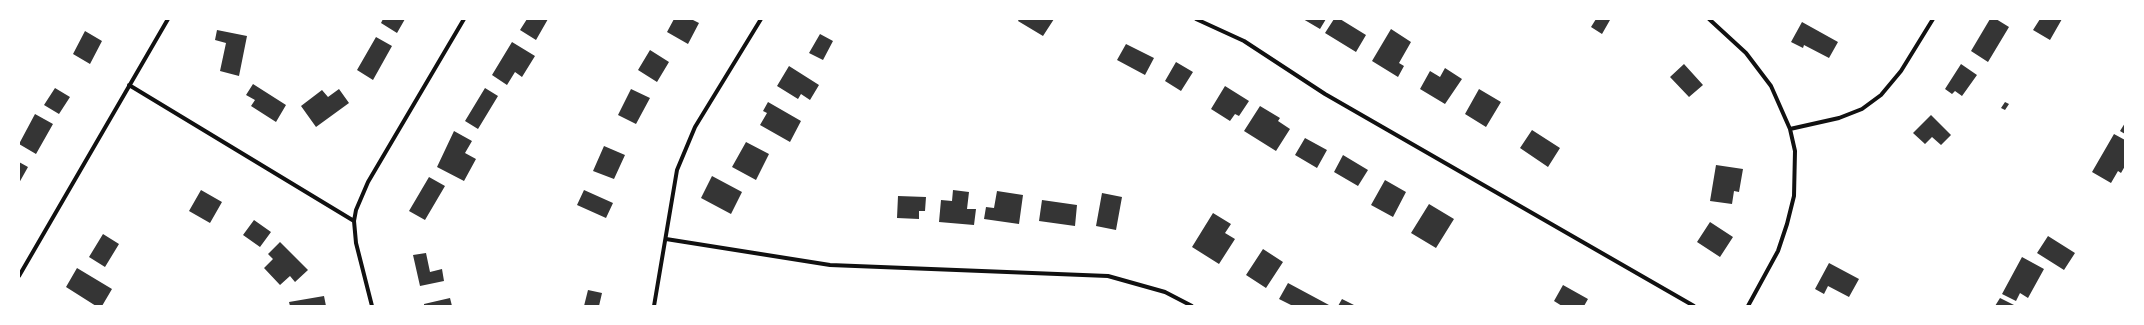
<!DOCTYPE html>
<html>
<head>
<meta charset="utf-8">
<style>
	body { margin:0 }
	#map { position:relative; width:2144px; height:325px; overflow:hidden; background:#fff; font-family:Merriweather,serif }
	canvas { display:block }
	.frame { position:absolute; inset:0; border:20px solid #fff; pointer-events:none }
</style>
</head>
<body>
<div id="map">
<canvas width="2144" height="325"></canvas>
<div class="frame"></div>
</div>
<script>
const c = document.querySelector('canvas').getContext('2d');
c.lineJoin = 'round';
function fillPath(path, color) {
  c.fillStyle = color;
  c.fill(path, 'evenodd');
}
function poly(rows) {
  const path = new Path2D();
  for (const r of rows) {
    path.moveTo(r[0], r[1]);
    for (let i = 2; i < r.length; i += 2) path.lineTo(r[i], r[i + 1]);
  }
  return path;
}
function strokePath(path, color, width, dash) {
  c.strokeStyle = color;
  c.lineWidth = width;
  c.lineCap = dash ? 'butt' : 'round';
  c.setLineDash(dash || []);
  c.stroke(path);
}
fillPath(poly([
	[383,19,405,19,397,33,381,23],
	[527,19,548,19,536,40,520,30],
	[674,19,691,19,699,23,688,44,667,32],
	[1019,19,1054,19,1043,36,1018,21],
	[1303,19,1326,19,1320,29],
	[1334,19,1340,19,1366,35,1356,52,1325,33],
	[1596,19,1610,20,1602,34,1591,27],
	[1990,19,1996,19,2009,27,1988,62,1971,51],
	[2040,19,2062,19,2050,40,2033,30],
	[1802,22,1838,42,1829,58,1804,45,1803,48,1791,42],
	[1391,29,1411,42,1399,63,1404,66,1398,77,1372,61],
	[217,30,247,36,239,76,220,71,226,43,215,40],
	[85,31,102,41,90,64,73,54],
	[820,34,833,41,823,60,809,53],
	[376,37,392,46,373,80,357,70],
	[512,42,535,56,522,77,515,72,507,85,492,75],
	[1126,44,1154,58,1145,75,1117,60],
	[650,50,669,62,657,82,638,70],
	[1176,62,1193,72,1181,91,1165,81],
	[1684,64,1703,85,1689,97,1670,77],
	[1961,64,1977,75,1962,96,1955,91,1952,94,1945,89],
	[789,66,819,85,810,100,801,94,798,99,777,86],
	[1445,68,1462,79,1445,104,1420,89,1430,71,1440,77],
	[253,84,286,105,276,122,251,106,255,100,246,95],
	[1225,86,1249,101,1239,116,1235,114,1230,121,1211,109],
	[55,88,70,97,59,114,44,105],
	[485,88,498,96,478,129,465,121],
	[339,89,349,103,316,127,301,106,322,90,328,97],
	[631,89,650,98,636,124,618,115],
	[1479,89,1501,102,1486,127,1465,114],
	[768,102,801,121,790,142,760,125,767,113,763,111],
	[2005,102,2009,104,2005,110,2001,108],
	[1260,106,1280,118,1278,121,1290,129,1276,151,1244,131],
	[35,114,53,124,36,154,19,144],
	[1931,115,1951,135,1941,145,1932,137,1925,144,1913,133],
	[2125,123,2125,134,2120,131],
	[1532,130,1560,148,1548,167,1520,148],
	[454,131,472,141,465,153,476,159,464,181,437,167],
	[2114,134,2125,140,2125,166,2121,173,2118,171,2111,183,2092,172],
	[1305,138,1327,150,1317,168,1295,155],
	[746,142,769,154,756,180,732,167],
	[604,146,625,155,614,179,593,171],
	[1343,155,1368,170,1358,186,1334,172],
	[19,162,28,167,19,183],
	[1716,165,1743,169,1739,192,1734,191,1732,204,1710,201],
	[712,176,742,192,731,214,701,198],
	[429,177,445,186,425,220,409,211],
	[1385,180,1406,192,1393,217,1371,205],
	[201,190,222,202,210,223,189,211],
	[584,190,613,203,606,218,577,205],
	[953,190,969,192,967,209,976,209,974,225,939,222,941,200,952,201],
	[997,191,1023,195,1019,224,984,219,986,207,994,208],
	[1102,193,1122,197,1116,230,1096,226],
	[898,196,926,197,925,211,919,211,919,219,897,218],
	[1042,200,1077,205,1075,226,1039,221],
	[1429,204,1454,219,1436,248,1411,233],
	[1213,213,1231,224,1225,233,1235,239,1219,264,1192,247],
	[254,220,271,232,260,247,243,235],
	[1710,222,1733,237,1720,257,1697,242],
	[103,234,119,244,105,267,89,257],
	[2048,236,2075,253,2064,270,2037,253],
	[280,242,308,270,295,282,290,276,280,285,264,268,273,259,268,254],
	[1263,249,1283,262,1266,288,1246,275],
	[426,253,430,272,442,269,444,281,420,286,413,255],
	[2022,257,2044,269,2028,298,2020,293,2016,301,2002,294],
	[1829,263,1859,279,1849,297,1828,286,1824,294,1815,289],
	[77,268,112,289,102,306,96,306,66,287],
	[1288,283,1329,305,1328,306,1293,306,1279,299],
	[1563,285,1588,299,1584,306,1562,306,1554,301],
	[588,290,602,293,599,306,584,306],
	[324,296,326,306,290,306,289,302],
	[450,298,452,306,424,306,424,304],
	[2000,298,2016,306,1995,306],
	[1342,299,1356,306,1338,306]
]), '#353535');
strokePath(poly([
	[1196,19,1244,41,1325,94,1694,306],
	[1709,19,1746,53,1771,86,1790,129,1795,151,1794,196,1787,224,1778,251,1748,306],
	[129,85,354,221],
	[1790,129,1839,118,1862,109,1881,95,1901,71,1933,19],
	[666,239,830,265,1108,276,1165,292,1192,306],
	[19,276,168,19],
	[372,306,356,243,354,221,356,210,368,182,464,19],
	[654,306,677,170,695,127,761,19]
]), '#111', 4);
</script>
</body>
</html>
